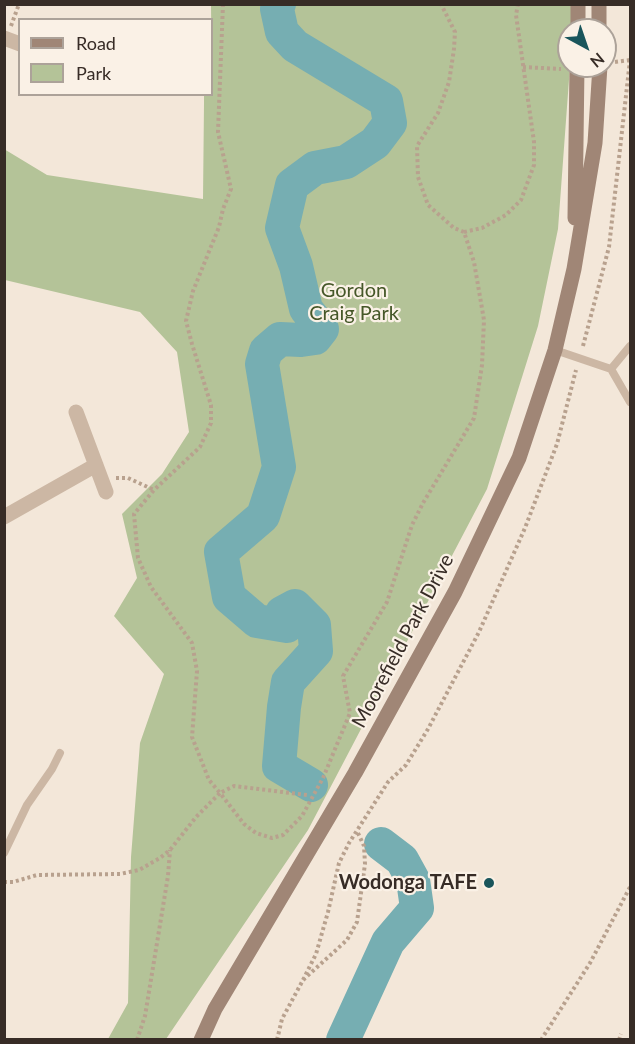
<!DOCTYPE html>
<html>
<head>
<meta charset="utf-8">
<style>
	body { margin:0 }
	#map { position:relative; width:635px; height:1044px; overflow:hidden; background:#f3e7d9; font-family:Lato,sans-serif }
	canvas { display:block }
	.frame { position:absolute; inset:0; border:6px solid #372c26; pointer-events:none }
	.legend { position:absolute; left:18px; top:18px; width:195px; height:78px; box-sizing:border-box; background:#faf1e6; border:2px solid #aca299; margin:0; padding:8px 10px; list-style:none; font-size:18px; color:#372c26 }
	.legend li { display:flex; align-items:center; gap:12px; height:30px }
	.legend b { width:30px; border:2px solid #aca299 }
	.north { position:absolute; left:557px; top:18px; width:60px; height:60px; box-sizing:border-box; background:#faf1e6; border:2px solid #aca299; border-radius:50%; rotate:140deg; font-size:16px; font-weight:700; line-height:24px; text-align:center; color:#372c26 }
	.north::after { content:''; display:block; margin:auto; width:21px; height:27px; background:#19555b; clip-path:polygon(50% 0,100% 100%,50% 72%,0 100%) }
</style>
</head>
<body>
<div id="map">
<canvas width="635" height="1044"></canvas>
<div class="frame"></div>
<ul class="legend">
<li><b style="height:8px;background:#a08676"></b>Road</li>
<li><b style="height:16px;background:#b4c398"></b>Park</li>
</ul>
<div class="north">N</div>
</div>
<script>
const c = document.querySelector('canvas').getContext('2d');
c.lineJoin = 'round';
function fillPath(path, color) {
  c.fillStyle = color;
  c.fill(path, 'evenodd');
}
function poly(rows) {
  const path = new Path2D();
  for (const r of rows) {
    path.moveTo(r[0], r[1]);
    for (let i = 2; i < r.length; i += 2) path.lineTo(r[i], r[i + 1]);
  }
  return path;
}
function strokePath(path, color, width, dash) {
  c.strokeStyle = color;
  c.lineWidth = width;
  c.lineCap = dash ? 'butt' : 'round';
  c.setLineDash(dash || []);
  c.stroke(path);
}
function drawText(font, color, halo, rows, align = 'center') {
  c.font = font + ' Lato,sans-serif';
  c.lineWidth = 4.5;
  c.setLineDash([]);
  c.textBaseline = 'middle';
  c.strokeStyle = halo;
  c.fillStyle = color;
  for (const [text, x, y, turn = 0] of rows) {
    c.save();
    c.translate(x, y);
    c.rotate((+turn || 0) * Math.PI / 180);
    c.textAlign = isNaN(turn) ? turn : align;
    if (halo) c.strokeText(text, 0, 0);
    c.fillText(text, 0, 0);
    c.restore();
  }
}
fillPath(poly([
	[211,5,571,5,572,30,569,30,570,66,558,229,538,326,487,489,308,830,166,1039,108,1039,128,1003,131,857,140,743,164,674,114,616,137,578,122,514,162,474,189,432,177,352,140,312,5,280,4,149,47,175,203,199,204,103,204,95,212,94]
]), '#b4c398');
strokePath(poly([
	[279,4,277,9,282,32,295,46,386,101,390,123,375,143,346,162,315,168,292,185,282,228,296,266,306,309,322,329,315,338,301,340,280,339,266,351,262,364,279,467,263,516,221,552,229,597,257,621,287,626,282,613,295,606,314,625,316,651,288,682,284,707,279,766,311,785],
	[343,1040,388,942,417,908,413,880,402,860,381,844]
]), '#76aeb2', 34);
strokePath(poly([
	[223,4,218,132,231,189,223,209,219,227,193,291,186,321,192,344,211,405,211,423,200,447,154,490,134,514,138,558,151,587,192,643,197,671,192,737,209,780,220,793,234,786,307,795],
	[11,26,19,4],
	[615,62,630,60],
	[523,67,561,69],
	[464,232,482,228,506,215,521,200,534,165,534,142,516,15,518,4],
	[583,346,609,247,630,60],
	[116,478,128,478,154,490],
	[4,882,13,882,37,875,120,874,139,870,160,858,170,850,196,817,220,793,244,824,256,833,272,838,283,835,302,816,323,778,350,713,343,676,387,602,412,525,423,503,474,418,482,365,484,320,474,262,464,232,454,228,428,205,418,177,417,146,438,113,449,82,454,49,455,32,441,4],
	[303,980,316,954,328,912,339,863,349,843,388,782,406,765,428,729,479,632,525,528,557,444,576,370],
	[137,1040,145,1016,168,876,170,850],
	[277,1040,282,1019,303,980,347,940,357,922,365,864,364,846,358,833],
	[541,1040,590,963,630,887],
	[619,1040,621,1034]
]), '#b8a18e', 4, [3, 3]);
strokePath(poly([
	[555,350,611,369,630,346],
	[611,369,630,402],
	[4,853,27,805,52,769,60,753]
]), '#ccb7a4', 8);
strokePath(poly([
	[4,38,20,44],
	[76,412,106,492],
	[4,517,96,465]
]), '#ccb7a4', 15);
strokePath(poly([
	[599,4,599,30],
	[578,30,578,4],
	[575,218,577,66],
	[201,1040,215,1009,355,773,455,592,519,458,555,350,574,269,595,143,600,66]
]), '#a08676', 15);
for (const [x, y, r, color] of [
	[489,883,6,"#19555b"]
]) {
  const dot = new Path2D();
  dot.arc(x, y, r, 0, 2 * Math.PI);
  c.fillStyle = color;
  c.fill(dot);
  strokePath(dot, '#faf1e6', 2);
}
drawText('20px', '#455728', '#faf1e6', [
	["Gordon",354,291],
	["Craig Park",354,314]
]);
drawText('20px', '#372c26', '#faf1e6', [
	["Moorefield Park Drive",403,641,-62]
]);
drawText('bold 20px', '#372c26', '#faf1e6', [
	["Wodonga TAFE",477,883]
], 'right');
</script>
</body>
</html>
